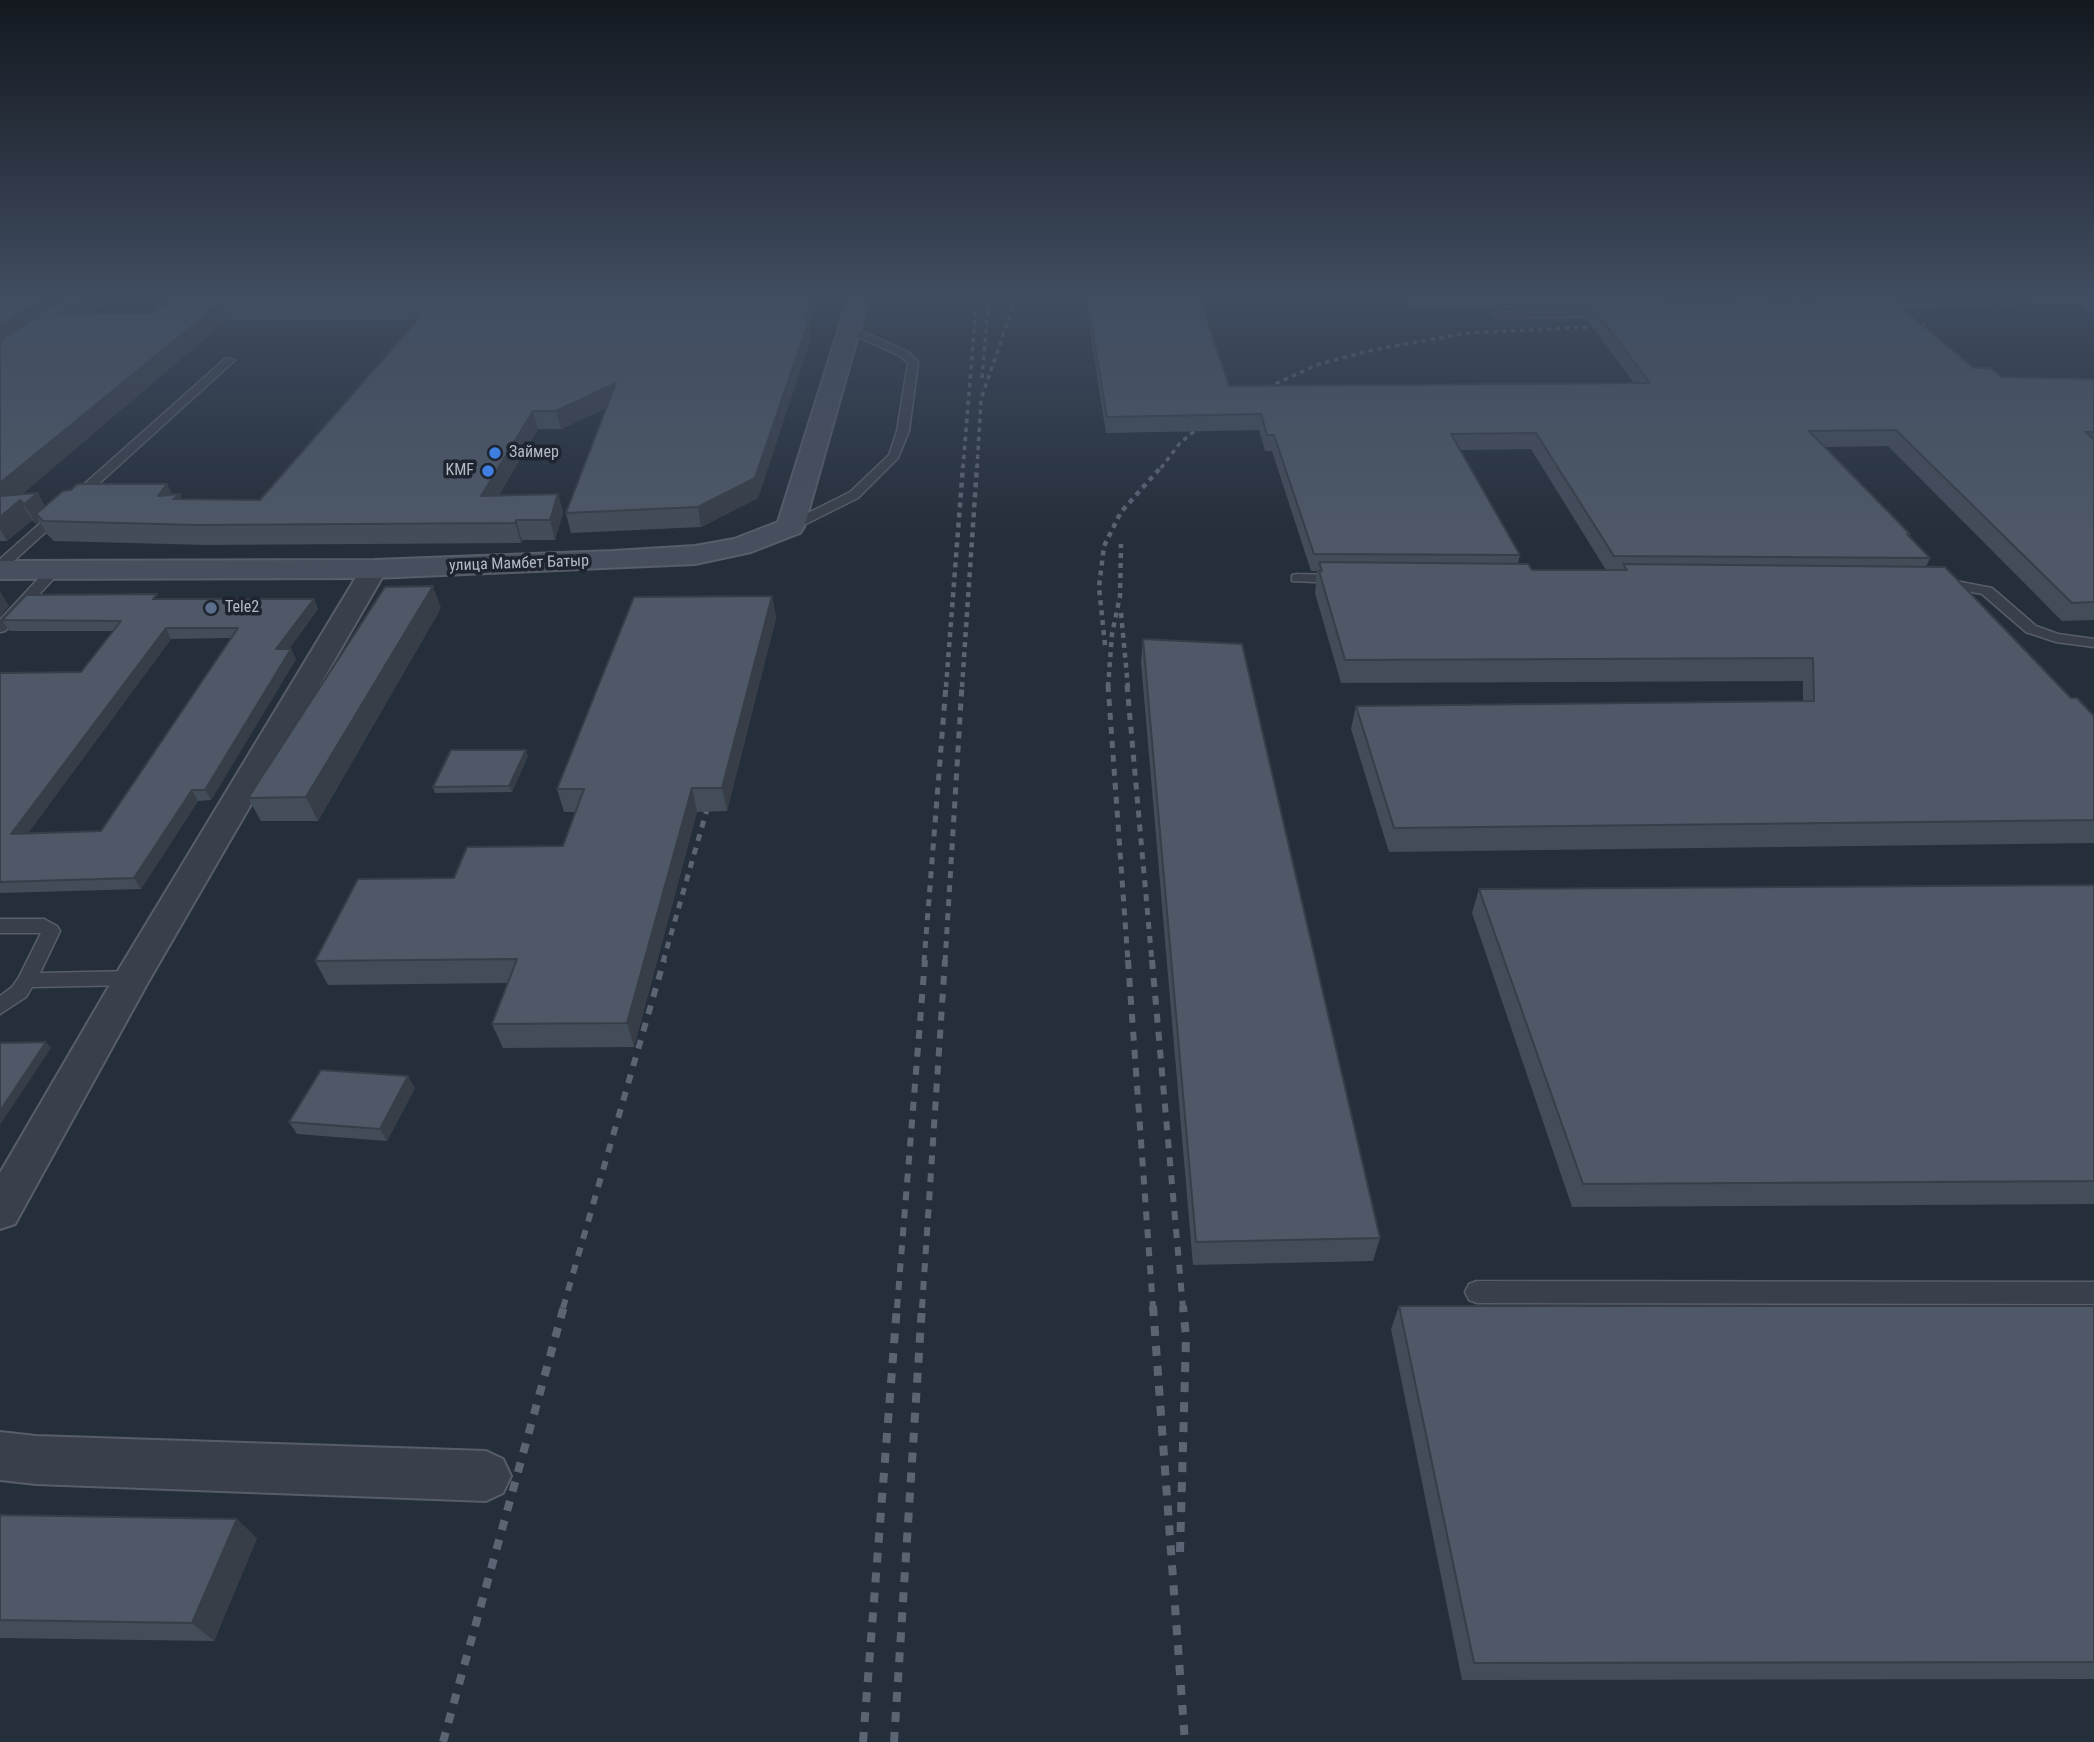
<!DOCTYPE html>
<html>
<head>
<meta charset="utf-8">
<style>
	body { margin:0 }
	canvas { display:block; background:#252e3b }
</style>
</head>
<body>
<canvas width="2094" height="1742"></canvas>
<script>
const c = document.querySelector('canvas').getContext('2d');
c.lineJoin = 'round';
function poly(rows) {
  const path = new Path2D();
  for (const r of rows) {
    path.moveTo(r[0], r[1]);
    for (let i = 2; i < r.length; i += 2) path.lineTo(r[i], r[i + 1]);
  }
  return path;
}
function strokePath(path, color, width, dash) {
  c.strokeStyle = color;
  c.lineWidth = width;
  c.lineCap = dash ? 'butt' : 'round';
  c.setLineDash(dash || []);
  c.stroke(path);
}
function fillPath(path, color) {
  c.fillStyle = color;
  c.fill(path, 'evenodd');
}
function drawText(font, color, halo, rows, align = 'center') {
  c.font = font + ' "Roboto Condensed",sans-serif';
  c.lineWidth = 7;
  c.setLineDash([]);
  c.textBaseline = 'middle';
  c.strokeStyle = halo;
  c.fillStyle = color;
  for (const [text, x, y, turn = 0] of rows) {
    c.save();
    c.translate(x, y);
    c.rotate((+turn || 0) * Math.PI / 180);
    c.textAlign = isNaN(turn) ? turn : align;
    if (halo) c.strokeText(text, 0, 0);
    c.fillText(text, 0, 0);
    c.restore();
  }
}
const lane = poly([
	[1827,293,1836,293,1856,310,1838,314,1838,310,1844,309,1827,293],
	[2085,297,2088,298,2088,302,1935,304,1874,308,1869,305,1874,302,1935,298,2085,297],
	[1610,311,1613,312,1613,316,1498,318,1493,315,1498,312,1610,311],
	[845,327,853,327,908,352,918,362,909,431,898,458,858,498,794,530,786,530,786,524,850,492,889,455,897,431,908,363,900,356,845,331,845,327],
	[226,358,235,360,5,569,0,570,0,559,226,358],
	[54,566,61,570,59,573,5,631,0,632,0,620,49,567,54,566],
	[1297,574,1338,575,1345,579,1338,583,1292,581,1292,575,1297,574],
	[1940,578,1992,588,2036,626,2058,634,2094,639,2094,647,2056,642,2026,632,1982,594,1935,585,1933,582,1940,578],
	[0,919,44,919,57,926,60,931,40,973,132,971,139,973,141,978,139,983,132,985,32,987,26,997,0,1014,0,996,12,987,19,977,41,933,0,933,0,919],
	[1477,1281,2094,1282,2094,1304,1477,1303,1469,1300,1465,1292,1469,1284,1477,1281]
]);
const street = poly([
	[374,561,383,564,387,569,147,984,15,1224,0,1229,0,1173,119,969,361,569,365,564,374,561],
	[0,1432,36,1436,486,1451,503,1459,511,1476,503,1493,486,1501,36,1484,0,1480,0,1432]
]);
const secondary = poly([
	[850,293,870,293,804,527,800,533,751,552,695,564,374,578,0,579,0,561,374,560,613,551,695,546,734,539,778,522,850,293]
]);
const primary = poly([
	[2063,293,2087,293,2094,297,2094,312,2066,297,2063,293]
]);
strokePath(lane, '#575e69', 3);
strokePath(street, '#575e69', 4);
strokePath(secondary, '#575e69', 4);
strokePath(primary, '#424954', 4);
fillPath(lane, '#39404b');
fillPath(street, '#39404b');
fillPath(secondary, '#474f5e');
fillPath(primary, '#575f6b');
strokePath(poly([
	[1903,324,1931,324],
	[982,378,989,293],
	[1251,395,1319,364,1377,349,1468,333,1612,326],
	[963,468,977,293],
	[977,468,981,399,1011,312,1012,293],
	[1161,468,1180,443,1209,419]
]), '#5b6472', 3.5, [4.5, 4.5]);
strokePath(poly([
	[1121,613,1128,687],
	[1105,645,1099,587,1104,546,1121,512,1162,466],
	[946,687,963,466],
	[962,687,977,466],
	[1108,687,1112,634,1120,596,1121,544]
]), '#5b6472', 4.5, [5, 5]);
strokePath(poly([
	[1108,685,1128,962],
	[1127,685,1152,962],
	[663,962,712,792],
	[924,962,946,685],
	[945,962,962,685]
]), '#5b6472', 5, [7, 7]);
strokePath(poly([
	[1128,960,1153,1308],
	[1152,960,1183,1308],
	[563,1308,664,960],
	[897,1308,925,960],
	[922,1308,945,960]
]), '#5b6472', 6, [9, 9]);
strokePath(poly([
	[1153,1306,1185,1742],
	[1180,1552,1186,1337,1183,1306],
	[443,1742,564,1306],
	[863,1742,897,1306],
	[894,1742,922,1306]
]), '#5b6472', 8, [10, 10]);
fillPath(poly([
	[0,293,91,314,152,314,180,293,821,293,809,325,811,337,758,498,701,527,571,533,566,513,606,408,561,429,538,429,499,495,558,494,563,513,555,540,522,540,521,543,206,545,54,541,47,534,39,521,36,524,32,520,7,541,0,541],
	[227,320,415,320,416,322,260,500,182,500,172,495,167,484,45,506,22,494],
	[1084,293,1198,293,1229,386,1634,383,1587,319,1590,308,1412,310,1402,293,1840,293,1836,301,1857,301,1860,299,1849,299,1840,293,1920,293,1918,297,1890,298,1974,368,2002,377,2094,379,2094,620,2062,621,1888,446,1825,447,1910,534,1909,535,1930,558,1926,567,2071,698,2094,716,2094,843,1389,852,1351,729,1356,706,1803,701,1803,681,1341,683,1315,593,1317,571,1311,571,1272,451,1265,451,1259,430,1106,433],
	[1531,449,1606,570,1532,570,1518,564,1520,555,1461,450],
	[772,596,776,618,727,811,697,812,634,1047,503,1048,492,1024,508,983,328,985,315,961,454,878,563,846,575,812,564,812,557,789],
	[159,599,314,599,318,609,289,649,296,659,211,800,198,801,141,889,0,893,0,673,81,672,113,631,9,631,2,620],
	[231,638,101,831,28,833,171,639],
	[441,608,318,821,261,821,248,798],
	[1143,639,1380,1238,1373,1261,1193,1265,1141,662],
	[528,756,512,792,435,793,433,787],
	[2094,885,2094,1204,1572,1207,1472,913,1479,889],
	[415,1088,387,1141,297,1134,289,1122],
	[1399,1306,2094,1306,2094,1679,1462,1680,1391,1329],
	[0,1515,257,1538,214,1641,0,1638]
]), '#434c59');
fillPath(poly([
	[53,293,87,293,0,351,0,327],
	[89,293,121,293,67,331,58,314],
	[813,293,821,293,809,325,811,337,758,498,701,527,698,507,803,320],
	[220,303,227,320,0,513,0,483],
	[616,383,620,401,561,429,556,411],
	[533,411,538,429,487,515,481,496],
	[167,484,174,499,180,494,189,514,158,496],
	[38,493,48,512,36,514,39,521,36,524,24,504],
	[558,494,563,513,555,540,550,520],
	[20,500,32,520,7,541,0,529,0,517],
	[516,520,522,540,521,543,515,523],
	[433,586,441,608,318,821,306,797],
	[0,591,9,606,0,617],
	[772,596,776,618,727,811,722,788],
	[314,599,318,609,281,660,276,649],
	[166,628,171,639,19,845,11,834],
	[291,649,296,659,211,800,205,790],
	[526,750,528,756,512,792,509,786],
	[692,788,697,812,634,1047,627,1023],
	[192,790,198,801,141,889,134,878],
	[46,1042,51,1048,0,1125,0,1111],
	[408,1076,415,1088,387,1141,380,1129],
	[237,1519,257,1538,214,1641,192,1623]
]), '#373e48');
const building = poly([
	[0,293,53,293,0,327,0,293],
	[74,293,89,293,58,314,152,314,180,293,813,293,803,320,809,320,755,478,698,507,566,513,616,383,556,411,533,411,481,496,558,494,550,520,516,520,515,523,196,525,43,521,36,514,63,491,71,490,77,484,167,484,158,496,180,494,173,499,260,500,421,316,414,316,425,303,220,303,0,483,0,340,74,293],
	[1086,293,1198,293,1229,386,1650,383,1591,305,1857,301,1864,296,1886,295,1974,368,1990,368,2002,377,2094,379,2094,432,2085,432,2094,439,2094,602,2072,603,1896,430,1809,431,1910,534,1907,534,1930,558,1614,556,1536,433,1451,434,1520,555,1314,554,1274,435,1267,435,1261,414,1107,417,1086,293],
	[1415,293,1484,293,1415,294,1415,293],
	[38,493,24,504,20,500,0,517,0,496,38,493],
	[1319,562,1528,564,1532,570,1627,570,1623,564,1945,567,2071,698,2077,698,2094,716,2094,820,1394,828,1356,706,1814,701,1813,658,1345,660,1319,571,1322,571,1319,562],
	[433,586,306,797,248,798,385,587,433,586],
	[157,594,153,599,314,599,276,649,291,649,205,790,192,790,134,878,0,882,0,673,81,672,121,621,2,620,26,595,157,594],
	[166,628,238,628,101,831,11,834,166,628],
	[772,596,722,788,692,788,627,1023,492,1024,517,959,315,961,358,879,454,878,467,847,563,846,584,789,557,789,634,597,772,596],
	[1143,639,1242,644,1380,1238,1196,1242,1143,639],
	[451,750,526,750,509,786,433,787,451,750],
	[2094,885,2094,1181,1583,1184,1479,889,2094,885],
	[46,1042,0,1111,0,1043,46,1042],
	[321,1070,408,1076,380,1129,289,1122,321,1070],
	[1399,1306,2094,1306,2094,1662,1474,1663,1399,1306],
	[0,1515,237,1519,192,1623,0,1620,0,1515]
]);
fillPath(building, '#4e5867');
strokePath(building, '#373e48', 2);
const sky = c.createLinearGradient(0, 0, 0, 537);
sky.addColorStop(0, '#141920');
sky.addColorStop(0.55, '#404c60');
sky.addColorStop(1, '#404c6000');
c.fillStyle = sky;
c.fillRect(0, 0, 2094, 537);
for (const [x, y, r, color] of [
	[495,453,7,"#3f7fe0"],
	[488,471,7,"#3f7fe0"],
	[211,608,7,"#5c6f8a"]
]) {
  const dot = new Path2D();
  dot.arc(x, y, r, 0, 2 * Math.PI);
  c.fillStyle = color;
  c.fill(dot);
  strokePath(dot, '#1e2530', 2.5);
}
drawText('16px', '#b4bbc7', '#1e2530', [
	["Займер",509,453],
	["KMF",474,471,"right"],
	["Tele2",225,608]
], 'left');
drawText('16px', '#b4bbc7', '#1e2530', [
	["улица Мамбет Батыр",519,564,-2]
]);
</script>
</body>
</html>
